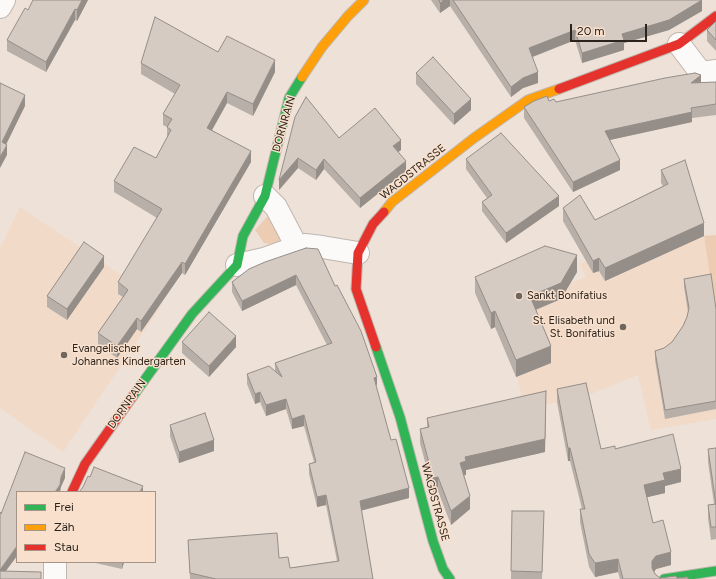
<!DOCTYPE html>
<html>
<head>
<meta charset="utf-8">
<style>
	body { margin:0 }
	#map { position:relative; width:716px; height:579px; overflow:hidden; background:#eee1d7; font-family:Figtree,sans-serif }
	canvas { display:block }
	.legend { position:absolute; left:16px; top:491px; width:140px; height:72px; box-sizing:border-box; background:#f8e0cd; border:1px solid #a69486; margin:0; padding:5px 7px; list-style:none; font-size:12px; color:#2b231c }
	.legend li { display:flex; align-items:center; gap:8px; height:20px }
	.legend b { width:20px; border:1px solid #a69486 }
	.scale { position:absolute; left:570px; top:24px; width:77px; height:18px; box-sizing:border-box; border:2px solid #2b231c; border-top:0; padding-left:5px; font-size:12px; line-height:14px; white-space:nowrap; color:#2b231c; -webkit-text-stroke:3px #f8e0cd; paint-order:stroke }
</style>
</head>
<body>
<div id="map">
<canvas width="716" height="579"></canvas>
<ul class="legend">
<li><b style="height:5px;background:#30b455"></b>Frei</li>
<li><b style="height:5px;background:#ff9f0a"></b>Zäh</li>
<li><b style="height:5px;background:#e5322d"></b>Stau</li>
</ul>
<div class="scale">20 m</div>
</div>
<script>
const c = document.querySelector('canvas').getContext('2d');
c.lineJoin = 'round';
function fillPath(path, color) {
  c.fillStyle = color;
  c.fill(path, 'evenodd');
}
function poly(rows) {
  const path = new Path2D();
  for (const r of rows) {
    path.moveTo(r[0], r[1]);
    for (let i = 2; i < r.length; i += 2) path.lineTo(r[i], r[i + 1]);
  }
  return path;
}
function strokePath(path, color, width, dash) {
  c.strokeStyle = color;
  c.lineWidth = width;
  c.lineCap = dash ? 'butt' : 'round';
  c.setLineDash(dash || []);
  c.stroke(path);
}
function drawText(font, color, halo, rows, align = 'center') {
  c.font = font + ' Figtree,sans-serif';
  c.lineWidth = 3;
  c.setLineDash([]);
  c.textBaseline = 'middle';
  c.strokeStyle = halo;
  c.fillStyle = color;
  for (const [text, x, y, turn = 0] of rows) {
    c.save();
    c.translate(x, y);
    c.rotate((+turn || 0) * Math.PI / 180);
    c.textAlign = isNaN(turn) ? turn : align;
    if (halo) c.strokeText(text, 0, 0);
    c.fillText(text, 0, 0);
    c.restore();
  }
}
fillPath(poly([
	[20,207,163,303,63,452,0,408,0,248],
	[704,236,716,316,716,419,651,430,638,375,586,396,525,409,517,377,551,362,525,315,561,299,570,283,586,277,580,264,592,258,606,281]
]), '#f1dac8');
fillPath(poly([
	[267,217,273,220,283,239,279,242,270,244,264,243,255,230],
	[716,235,716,316,704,236]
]), '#ecccb2');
const street = poly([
	[0,7,4,0],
	[679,44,701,73,716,71],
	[265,196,276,207,297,247],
	[237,265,264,259,297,247,305,245,322,247,358,253],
	[55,579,55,562]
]);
const fast = poly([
	[376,347,400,417,433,541,443,569,450,579],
	[133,396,192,314,237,265,243,236,265,196,289,98,302,77],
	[664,579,716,571]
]);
const slow = poly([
	[302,77,322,47,348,16,364,0],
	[384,212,392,202,474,138,528,100,559,89]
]);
const jam = poly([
	[559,89,679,44,716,16],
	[376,347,356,289,358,253,373,224,384,212],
	[72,492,85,464,133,396]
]);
strokePath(street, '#bfb6ae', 24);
strokePath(fast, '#bfb6ae', 11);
strokePath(slow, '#bfb6ae', 11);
strokePath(jam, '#bfb6ae', 11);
strokePath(street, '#fcfaf9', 22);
strokePath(fast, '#30b455', 9);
strokePath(slow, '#ff9f0a', 9);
strokePath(jam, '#e5322d', 9);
fillPath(poly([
	[88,0,77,21,75,20,46,72,7,51,7,40,28,10],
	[431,0,702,0,702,11,669,30,624,43,624,50,582,63,575,40,533,57,538,83,523,88,511,97,450,6,440,13],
	[716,21,716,51,707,41,707,30],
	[218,52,275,72,253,116,227,103,212,130,251,162,185,275,182,273,141,332,137,329,117,358,98,344,98,333,123,297,118,294,118,282,157,218,114,192,114,181,156,158,167,138,167,127,163,125,163,114,175,94,141,74,141,63],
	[416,73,471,110,454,125,416,84],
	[716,82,716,115,692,118,692,122,610,140,620,170,573,192,524,118,524,107,549,101,556,102,701,83],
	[295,117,339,138,401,150,398,152,406,171,360,208,324,169,316,180,298,168,279,190],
	[466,159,559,206,506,243,482,211,482,202,487,198,466,169],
	[661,170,704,236,605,281,599,271,593,273,563,221,563,208,595,220,663,186,661,183],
	[306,248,376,387,391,440,409,498,361,510,373,579,190,579,188,540,279,558,290,568,337,561,326,505,317,507,309,474,309,464,314,462,304,426,292,429,286,409,266,416,260,402,255,404,247,384,247,374,275,371,275,363,327,345,296,285,242,311,232,292,232,282],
	[104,267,67,320,47,307,47,296],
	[577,272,561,299,536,310,551,363,516,377,495,327,491,329,475,293,475,277],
	[684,279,716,309,716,409,665,419,655,360,655,351,664,348,672,342,683,326,687,317,688,312,684,287],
	[182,342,236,347,209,377,182,353],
	[557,389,601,449,615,449,681,482,665,486,665,493,647,497,653,523,671,565,656,569,654,572,655,574,660,578,688,579,620,579,618,572,595,577,589,567,580,522,580,509,582,509,570,461,568,461,557,402],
	[546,405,545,452,466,470,466,475,464,475,470,509,451,525,438,491,433,492,420,443,420,429,427,427,427,418],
	[170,425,214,451,179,463,170,436],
	[716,448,716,539,711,540,708,518,708,505,714,504,708,462,708,449],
	[512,511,544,522,542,579,511,579],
	[91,562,124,562,122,569]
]), '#b7afa8');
fillPath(poly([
	[82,0,88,0,77,21,77,10],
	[444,0,450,0,450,6,440,13,440,3],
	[702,0,702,11,669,30,624,43,624,50,582,63,582,53,622,34],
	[75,9,75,20,46,72,46,62],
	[575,30,575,40,529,58,529,48],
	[275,60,275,72,253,116,253,104],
	[538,72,538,83,523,88,511,97,511,87,523,78],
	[701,75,701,85,691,83],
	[227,92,227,103,207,139,207,128],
	[25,95,25,106,2,153,2,142],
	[471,99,471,110,454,125,454,114],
	[692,112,692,122,605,141,605,131],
	[401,140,401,150,393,156,393,146],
	[7,145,7,155,0,168,0,157],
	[251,151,251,162,185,275,185,264],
	[298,158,298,168,279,190,279,180],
	[324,159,324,169,316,180,316,170],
	[620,160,620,170,573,192,573,182],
	[406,161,406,171,360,208,360,198],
	[559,196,559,206,506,243,506,233],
	[704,223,704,236,605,281,605,268],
	[577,255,577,272,561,299,530,312,530,296],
	[104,256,104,267,67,320,67,309],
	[599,258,599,271,593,273,593,261],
	[182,262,182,273,141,332,141,321],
	[296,275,296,285,242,311,242,301],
	[495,311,495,327,491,329,491,313],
	[137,318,137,329,117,358,117,346],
	[236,336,236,347,209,377,209,366],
	[551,346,551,363,516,377,516,360],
	[377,377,377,387,374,378],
	[546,391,545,452,466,470,466,475,460,476,460,463,465,457],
	[260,392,260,402,255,404,255,394],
	[286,399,286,409,266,416,266,405],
	[304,415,304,426,292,429,292,419],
	[214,440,214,451,179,463,179,452],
	[568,448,570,448,570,461,568,461],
	[65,468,65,478,61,487,60,492,55,492],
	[681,469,681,482,665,486,665,493,644,498,644,485,663,473],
	[438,477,438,491,433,492,433,478],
	[143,486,143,492,140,492],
	[409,488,409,498,360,511,360,501],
	[326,495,326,505,317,507,317,497],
	[470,496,470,509,451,525,451,511],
	[17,546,17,556,0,579,0,570],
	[671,552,671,565,656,569,652,575,652,561,656,556],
	[618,559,618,572,595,577,595,563],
	[122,562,124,562,122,569]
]), '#958e88');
const building = poly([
	[33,0,82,0,77,10,75,9,46,62,7,40,25,8,28,10,33,0],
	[439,0,444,0,440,3,439,0],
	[453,0,702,0,669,20,622,34,624,40,582,53,575,30,529,48,538,72,523,78,511,87,453,0],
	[155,17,218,52,227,36,275,60,253,104,227,92,207,128,251,151,185,264,182,262,141,321,137,318,117,346,98,333,128,290,118,282,162,209,114,181,134,147,156,158,171,130,167,127,172,119,163,114,180,85,141,63,155,17],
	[716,21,716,40,707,30,716,21],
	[433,57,471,99,454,114,416,73,433,57],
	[695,73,701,75,691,83,716,82,716,104,691,108,692,112,605,131,620,160,573,182,524,107,534,101,547,96,549,101,554,99,556,102,665,78,695,73],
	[0,83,25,95,2,142,7,145,0,157,0,83],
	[306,97,339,138,375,108,401,140,393,146,406,161,360,198,324,159,316,170,298,158,279,180,295,117,306,97],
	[501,133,559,196,506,233,482,202,492,195,466,159,501,133],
	[685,160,704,223,605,268,599,258,593,261,563,208,580,195,595,220,668,184,661,170,685,160],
	[84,242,104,256,67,309,47,296,84,242],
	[545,246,577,255,561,283,530,296,551,346,516,360,495,311,491,313,475,277,545,246],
	[306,248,318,249,335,286,337,285,361,331,377,377,374,378,391,440,396,439,409,488,360,501,373,579,216,579,190,573,188,540,277,533,279,558,288,557,290,568,339,561,326,495,317,497,309,464,316,462,304,415,292,419,286,399,266,405,260,392,255,394,247,374,269,366,282,377,275,363,332,343,296,275,242,301,232,282,249,269,265,262,306,248],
	[711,274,716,309,716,401,665,410,655,351,664,348,672,342,683,326,687,317,689,308,684,279,711,274],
	[209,312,236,336,209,366,182,342,209,312],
	[586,383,601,449,615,446,615,449,673,434,681,469,663,473,665,480,644,485,653,523,663,520,671,552,656,556,652,561,652,568,655,574,660,578,676,576,677,578,688,577,688,579,623,579,618,559,595,563,589,554,580,509,585,509,570,448,568,448,557,389,586,383],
	[546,391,545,439,465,457,466,461,460,463,470,496,451,511,438,477,433,478,420,429,429,427,427,418,546,391],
	[205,413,214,440,179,452,170,425,205,413],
	[716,448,716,527,711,527,708,505,716,504,708,449,716,448],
	[25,452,65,468,61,477,60,485,55,492,17,492,17,546,0,570,0,512,1,514,25,452],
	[94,467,143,486,140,492,79,492,83,487,88,476,90,477,94,467],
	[512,511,544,511,542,572,511,571,512,511],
	[0,571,41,572,41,579,0,579,0,571]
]);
fillPath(building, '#d5cbc3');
strokePath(building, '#958e88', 1);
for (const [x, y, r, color] of [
	[519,296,4,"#6f665d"],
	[623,327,4,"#6f665d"],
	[64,355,4,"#6f665d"]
]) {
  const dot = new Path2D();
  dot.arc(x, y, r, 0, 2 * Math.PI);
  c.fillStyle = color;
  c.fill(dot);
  strokePath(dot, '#f8e0cd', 1.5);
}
drawText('11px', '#2b231c', '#f8e0cd', [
	["DORNRAIN",284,124,-74],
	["WAGDSTRASSE",413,172,-39],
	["DORNRAIN",127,404,-55],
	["WAGDSTRASSE",435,502,75]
]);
drawText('11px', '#2b231c', '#f8e0cd', [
	["Sankt Bonifatius",527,296],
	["St. Elisabeth und",615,321,"right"],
	["St. Bonifatius",615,334,"right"],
	["Evangelischer",72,349],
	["Johannes Kindergarten",72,362]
], 'left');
</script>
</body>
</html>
